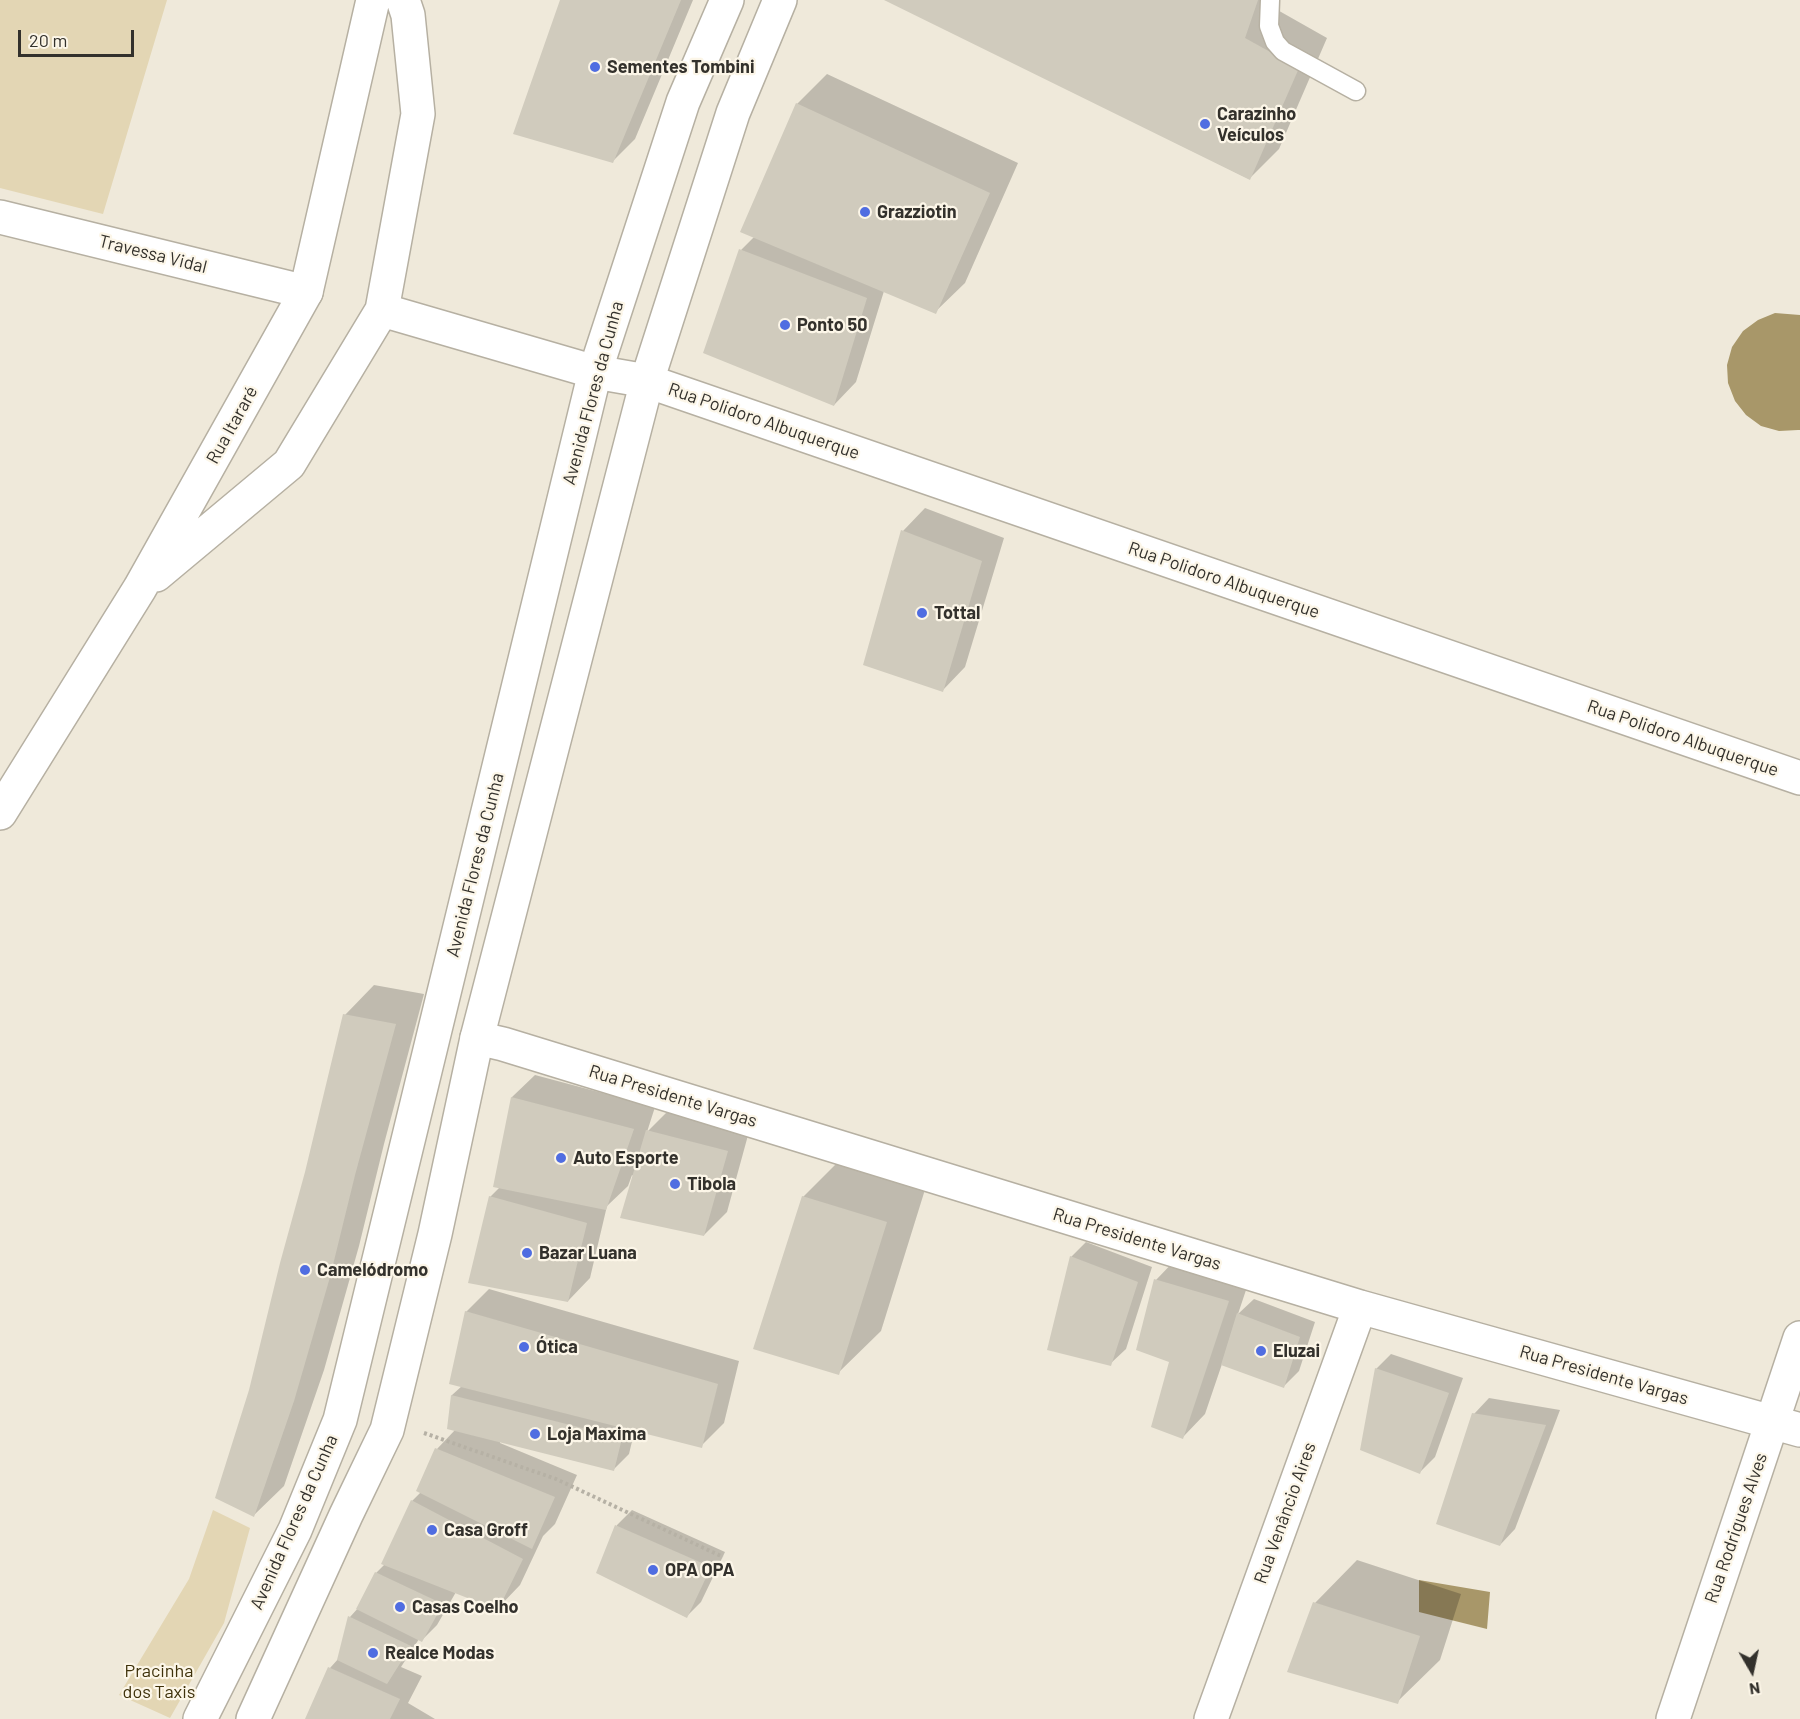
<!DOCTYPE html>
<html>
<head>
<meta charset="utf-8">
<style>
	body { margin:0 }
	#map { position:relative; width:1800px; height:1719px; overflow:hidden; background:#efe9da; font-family:Barlow,sans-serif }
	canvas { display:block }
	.north { position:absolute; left:1722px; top:1641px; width:60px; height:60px; -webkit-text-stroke:4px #fcf6e8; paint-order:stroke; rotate:171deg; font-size:16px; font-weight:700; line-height:24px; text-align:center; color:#33312c }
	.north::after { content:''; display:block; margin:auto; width:21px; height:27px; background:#33312c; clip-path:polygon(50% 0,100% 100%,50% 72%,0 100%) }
	.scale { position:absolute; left:18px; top:30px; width:116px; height:27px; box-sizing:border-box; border:3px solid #33312c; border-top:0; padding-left:8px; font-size:18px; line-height:21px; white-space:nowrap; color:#33312c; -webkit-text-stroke:4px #fcf6e8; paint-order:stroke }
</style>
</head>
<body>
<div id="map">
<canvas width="1800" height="1719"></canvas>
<div class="north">N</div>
<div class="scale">20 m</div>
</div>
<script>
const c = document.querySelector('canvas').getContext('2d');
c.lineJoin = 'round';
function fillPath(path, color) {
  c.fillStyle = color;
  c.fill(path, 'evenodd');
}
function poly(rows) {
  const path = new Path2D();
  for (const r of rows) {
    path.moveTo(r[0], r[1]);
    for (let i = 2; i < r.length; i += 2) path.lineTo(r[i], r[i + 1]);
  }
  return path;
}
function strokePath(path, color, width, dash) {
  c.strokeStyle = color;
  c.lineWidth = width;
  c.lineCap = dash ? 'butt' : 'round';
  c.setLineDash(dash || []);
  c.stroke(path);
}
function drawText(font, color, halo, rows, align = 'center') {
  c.font = font + ' Barlow,sans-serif';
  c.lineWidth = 4.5;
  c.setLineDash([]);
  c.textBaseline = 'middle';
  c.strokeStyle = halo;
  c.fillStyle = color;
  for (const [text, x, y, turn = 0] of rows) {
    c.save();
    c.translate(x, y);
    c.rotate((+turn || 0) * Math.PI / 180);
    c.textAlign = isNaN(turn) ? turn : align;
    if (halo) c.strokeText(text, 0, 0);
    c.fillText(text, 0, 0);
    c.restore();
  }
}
fillPath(poly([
	[0,0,167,0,103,214,0,188],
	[213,1510,250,1528,224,1623,170,1718,119,1695,189,1579]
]), '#e3d6b4');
fillPath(poly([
	[1775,313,1800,315,1800,430,1798,430,1779,431,1761,426,1746,415,1735,401,1728,383,1727,365,1732,347,1743,331,1758,320],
	[1419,1580,1490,1592,1487,1629,1419,1612]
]), '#a89769');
fillPath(poly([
	[562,0,693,0,635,139,612,162],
	[887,0,1276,0,1274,8,1327,38,1279,149,1249,179],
	[827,74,1018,163,965,283,935,312,884,291,856,382,834,405,741,250,754,237,797,104],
	[925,508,1004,538,965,667,943,690,865,664,903,531],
	[374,985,424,994,384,1144,359,1246,324,1370,284,1486,254,1515,250,1391,307,1173,345,1015],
	[535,1075,655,1107,647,1132,671,1108,750,1128,727,1212,704,1235,632,1175,628,1186,607,1206,590,1278,568,1301,490,1197,500,1187,512,1097],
	[845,1155,928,1180,881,1331,838,1373,803,1197],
	[1086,1242,1152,1267,1126,1349,1110,1364,1071,1257],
	[1178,1257,1250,1278,1238,1314,1254,1299,1315,1322,1299,1371,1284,1386,1222,1364,1205,1414,1183,1437,1156,1280],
	[489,1289,739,1361,724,1423,701,1446,635,1429,629,1454,614,1469,500,1441,500,1443,577,1475,555,1524,543,1536,520,1585,498,1608,456,1592,437,1625,422,1640,419,1639,401,1667,422,1676,408,1703,435,1719,307,1719,330,1668,339,1658,350,1617,359,1607,376,1573,385,1564,412,1501,421,1492,437,1449,455,1430,448,1428,452,1395,462,1386,466,1312],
	[1391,1354,1463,1378,1435,1457,1420,1472,1376,1369],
	[1489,1398,1560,1410,1515,1529,1500,1545,1474,1414],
	[632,1510,725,1552,701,1602,686,1617,598,1572,617,1525],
	[1357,1560,1461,1594,1440,1660,1397,1702,1315,1603]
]), '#0003');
fillPath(poly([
	[560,0,681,0,613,163,513,134],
	[884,0,1258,0,1245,38,1299,68,1250,180],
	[796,103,990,193,936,314,740,232],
	[739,249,867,298,834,406,703,353],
	[901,530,982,561,943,692,863,665],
	[343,1014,396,1024,355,1175,330,1277,294,1401,254,1517,215,1498,249,1390,280,1263,305,1172],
	[511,1097,634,1129,606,1210,493,1187],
	[646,1130,728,1151,704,1236,620,1218],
	[489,1196,587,1223,568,1302,468,1283],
	[802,1196,887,1222,839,1375,753,1349],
	[1070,1256,1138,1282,1111,1366,1047,1350],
	[1154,1279,1229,1301,1183,1439,1151,1427,1169,1362,1136,1350],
	[465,1311,718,1384,702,1448,449,1384],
	[1237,1313,1300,1337,1284,1388,1221,1365],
	[1375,1368,1449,1393,1420,1474,1360,1450],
	[451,1395,622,1438,614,1471,447,1429],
	[1472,1413,1546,1425,1500,1546,1436,1524],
	[435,1448,555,1497,532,1549,416,1491],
	[411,1500,523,1559,498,1610,381,1564],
	[615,1525,711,1567,687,1618,596,1573],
	[375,1572,443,1604,422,1642,356,1609],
	[1313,1602,1420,1636,1398,1704,1287,1672],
	[348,1616,411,1646,387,1684,337,1660],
	[328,1667,400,1699,390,1719,305,1719]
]), '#d0cbbd');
const service = poly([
	[1270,0,1269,26,1275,42,1283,51,1356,91]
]);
const minor = poly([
	[0,217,306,292],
	[477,1038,503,1044,1360,1307,1800,1430],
	[1211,1719,1360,1307],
	[1673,1719,1800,1338]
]);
const tertiary = poly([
	[382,310,595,372,647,381,1800,778],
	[156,575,289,464,382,310,418,114,408,15,403,0],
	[0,813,140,588,306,292,373,0]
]);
const secondary = poly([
	[200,1719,295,1530,340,1420,595,372,683,102,727,0],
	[253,1719,346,1515,387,1430,435,1234,477,1038,647,381,733,113,780,0]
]);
strokePath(service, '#b6b0a2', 21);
strokePath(minor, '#b6b0a2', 36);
strokePath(tertiary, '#b6b0a2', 36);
strokePath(secondary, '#b6b0a2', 36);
strokePath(poly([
	[424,1433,556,1479,723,1557]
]), '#b6b1a5', 4, [3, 3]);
strokePath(service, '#fff', 18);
strokePath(minor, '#fff', 33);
strokePath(tertiary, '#fff', 33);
strokePath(secondary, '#fff', 33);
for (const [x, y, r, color] of [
	[595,67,6,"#506de1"],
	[1205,124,6,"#506de1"],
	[865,212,6,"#506de1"],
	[785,325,6,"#506de1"],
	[922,613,6,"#506de1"],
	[561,1158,6,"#506de1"],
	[675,1184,6,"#506de1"],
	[527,1253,6,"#506de1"],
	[305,1270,6,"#506de1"],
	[524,1347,6,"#506de1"],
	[1261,1351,6,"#506de1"],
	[535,1434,6,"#506de1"],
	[432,1530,6,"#506de1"],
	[653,1570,6,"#506de1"],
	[400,1607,6,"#506de1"],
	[373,1653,6,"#506de1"]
]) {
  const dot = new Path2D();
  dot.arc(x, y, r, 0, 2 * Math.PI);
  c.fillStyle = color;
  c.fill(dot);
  strokePath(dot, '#fcf6e8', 2);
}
drawText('bold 18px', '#33312c', '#fcf6e8', [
	["Sementes Tombini",607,67],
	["Carazinho",1217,114],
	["Veículos",1217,135],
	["Grazziotin",877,212],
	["Ponto 50",797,325],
	["Tottal",934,613],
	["Auto Esporte",573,1158],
	["Tibola",687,1184],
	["Bazar Luana",539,1253],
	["Camelódromo",317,1270],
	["Ótica",536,1347],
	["Eluzai",1273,1351],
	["Loja Maxima",547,1434],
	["Casa Groff",444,1530],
	["OPA OPA",665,1570],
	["Casas Coelho",412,1607],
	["Realce Modas",385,1653]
], 'left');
drawText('18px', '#33312c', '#fcf6e8', [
	["Travessa Vidal",153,254,14],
	["Avenida Flores da Cunha",593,393,-75],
	["Rua Polidoro Albuquerque",764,421,19],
	["Rua Itararé",232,425,-61],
	["Rua Polidoro Albuquerque",1224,580,19],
	["Rua Polidoro Albuquerque",1683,738,19],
	["Avenida Flores da Cunha",475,865,-76],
	["Rua Presidente Vargas",673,1096,17],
	["Rua Presidente Vargas",1137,1239,17],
	["Rua Presidente Vargas",1604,1375,16],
	["Rua Venâncio Aires",1285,1513,-70],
	["Avenida Flores da Cunha",294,1522,-66],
	["Rua Rodrigues Alves",1736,1528,-71]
]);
drawText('18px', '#3f320b', '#fcf6e8', [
	["Pracinha",159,1671],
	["dos Taxis",159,1692]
]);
</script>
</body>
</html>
